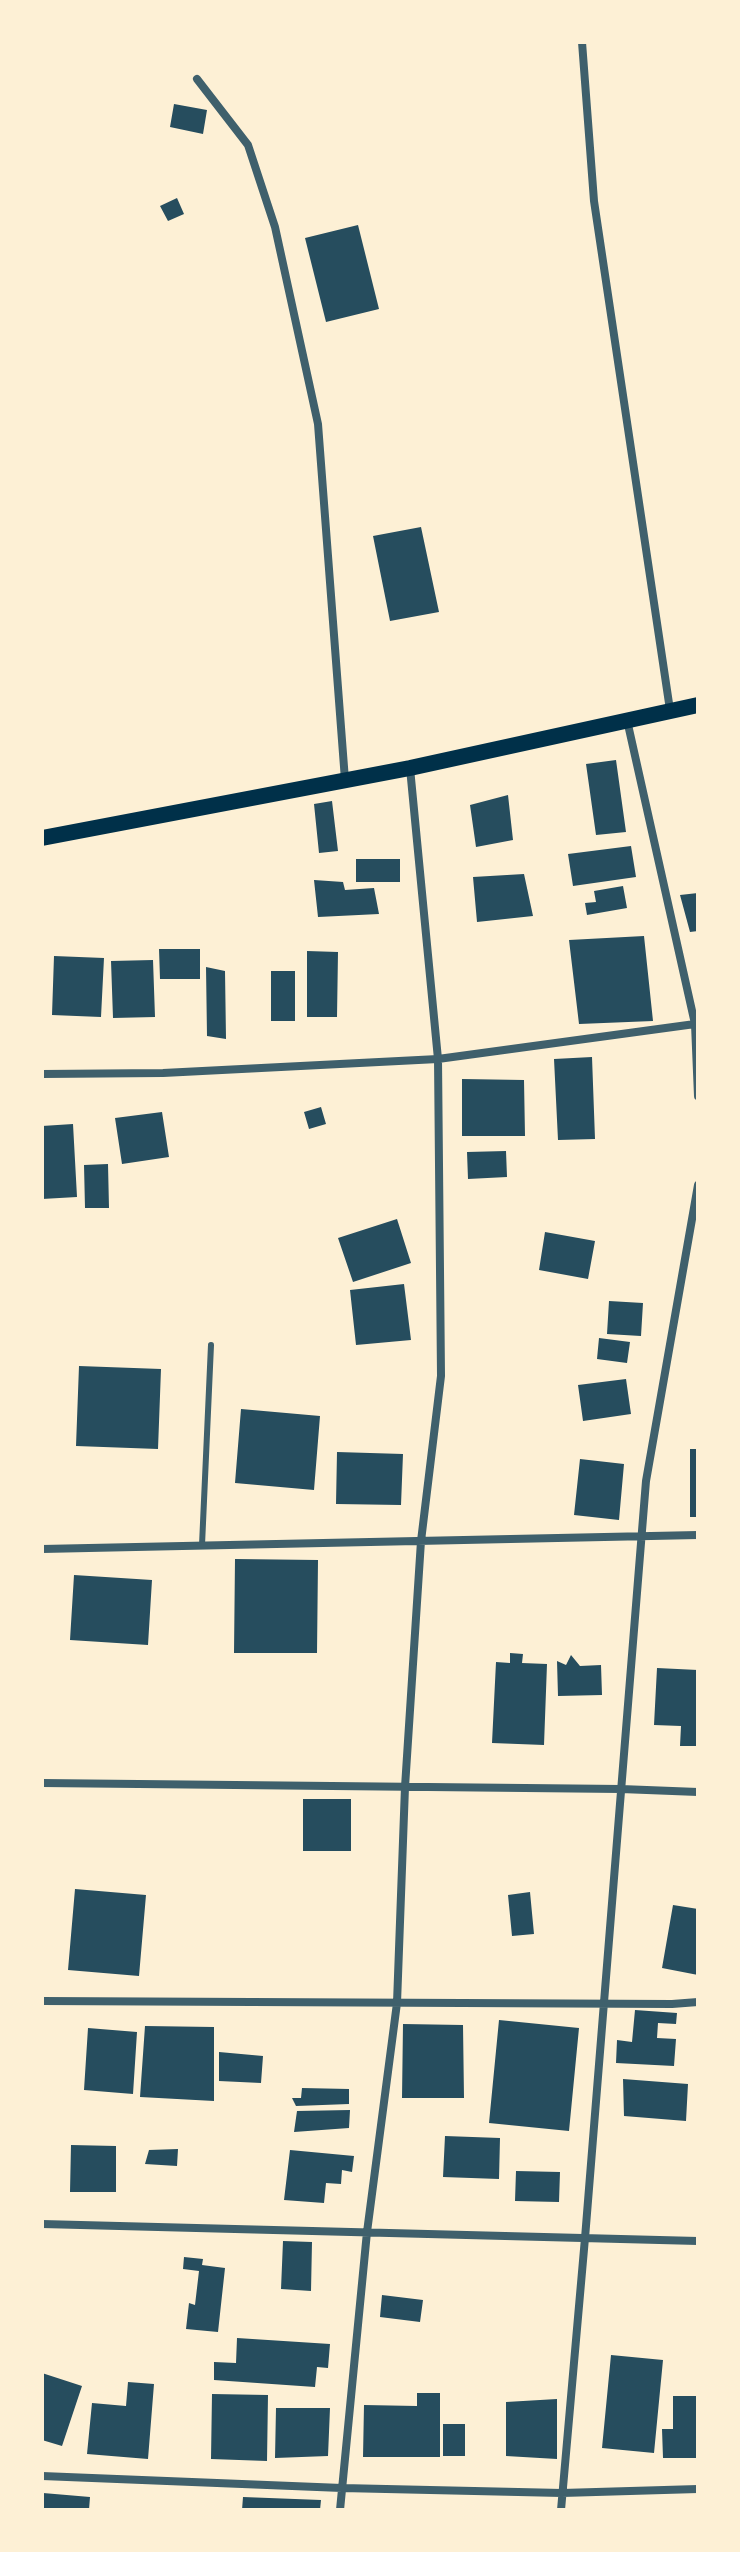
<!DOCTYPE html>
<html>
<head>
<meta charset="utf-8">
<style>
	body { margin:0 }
	#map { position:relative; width:740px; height:2552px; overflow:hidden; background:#fdf0d5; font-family:Mulish,sans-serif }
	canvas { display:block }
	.frame { position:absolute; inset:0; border:44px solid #fdf0d5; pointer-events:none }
</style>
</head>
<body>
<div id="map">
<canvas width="740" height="2552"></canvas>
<div class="frame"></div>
</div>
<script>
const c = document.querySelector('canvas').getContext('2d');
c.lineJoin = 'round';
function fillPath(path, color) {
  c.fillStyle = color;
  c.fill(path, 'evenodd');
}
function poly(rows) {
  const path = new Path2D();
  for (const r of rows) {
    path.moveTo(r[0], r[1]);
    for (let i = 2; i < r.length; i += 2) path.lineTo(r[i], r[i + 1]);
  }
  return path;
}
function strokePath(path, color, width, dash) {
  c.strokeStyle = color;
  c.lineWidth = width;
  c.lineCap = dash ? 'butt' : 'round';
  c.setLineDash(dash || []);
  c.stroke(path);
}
fillPath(poly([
	[174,104,207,110,203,134,170,127],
	[177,198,184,214,168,221,160,206],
	[358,225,379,309,326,322,305,238],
	[421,527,439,612,390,621,373,536],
	[616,760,626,832,596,835,586,764],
	[508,795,513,840,476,847,470,805],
	[332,801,338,851,319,853,314,804],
	[631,846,636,877,573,886,568,854],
	[356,859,400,859,400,882,356,882],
	[524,874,533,916,477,922,473,877],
	[314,880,343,882,345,890,374,888,379,914,318,917],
	[623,886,627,908,587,915,585,903,596,902,594,891],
	[698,893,698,931,690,932,680,895],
	[644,936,653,1021,579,1024,569,940],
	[159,949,200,949,200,979,160,979],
	[307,951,338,952,337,1017,307,1017],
	[54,956,104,958,101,1017,52,1015],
	[153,960,155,1017,113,1018,111,961],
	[206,967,225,971,226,1039,207,1036],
	[271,971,295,971,295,1021,271,1021],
	[592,1057,595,1139,558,1140,554,1059],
	[462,1079,524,1080,525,1136,462,1136],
	[321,1107,326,1124,309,1129,304,1112],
	[162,1112,169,1157,122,1164,115,1118],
	[73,1124,77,1197,42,1199,42,1126],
	[506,1151,507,1177,468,1179,467,1152],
	[108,1164,109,1208,85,1208,84,1165],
	[397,1219,411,1263,353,1282,338,1238],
	[545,1232,595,1241,588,1279,539,1270],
	[404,1284,411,1340,356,1345,350,1290],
	[609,1301,643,1303,641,1336,607,1334],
	[599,1338,630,1342,627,1363,597,1359],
	[79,1366,161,1369,158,1449,76,1446],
	[626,1379,631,1414,583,1421,578,1385],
	[241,1409,320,1416,314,1490,235,1483],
	[690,1449,698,1449,698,1517,690,1517],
	[337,1452,403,1454,401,1505,336,1504],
	[580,1459,624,1464,619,1520,574,1515],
	[235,1559,318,1560,317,1653,234,1653],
	[74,1575,152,1580,148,1645,70,1640],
	[510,1653,523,1654,522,1663,547,1664,544,1745,492,1743,496,1662,510,1663],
	[571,1655,580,1666,601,1665,602,1695,558,1696,557,1661,566,1665],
	[657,1668,698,1670,698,1746,680,1746,681,1726,654,1725],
	[303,1799,351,1799,351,1851,303,1851],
	[75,1889,146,1895,139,1976,68,1970],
	[530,1892,534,1934,512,1936,508,1895],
	[673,1905,698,1909,698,1975,662,1968],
	[635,2010,677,2013,676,2024,658,2023,657,2038,676,2039,674,2066,616,2063,617,2040,632,2042],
	[499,2020,579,2028,569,2131,489,2123],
	[403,2024,463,2025,464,2098,402,2098],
	[145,2026,214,2027,214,2101,140,2097],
	[88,2028,137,2032,133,2094,84,2090],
	[219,2052,263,2056,261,2083,219,2081],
	[623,2079,688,2084,686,2121,624,2116],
	[302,2088,349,2089,349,2104,296,2106,292,2098,301,2098],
	[350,2110,349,2128,294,2132,297,2111],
	[445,2136,500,2138,499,2179,443,2177],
	[71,2145,116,2146,116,2192,70,2192],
	[178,2149,177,2166,145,2164,149,2150],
	[290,2150,354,2156,352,2172,342,2170,341,2184,326,2183,324,2203,284,2200],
	[516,2171,560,2172,559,2202,515,2201],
	[283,2241,312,2242,311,2291,281,2289],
	[184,2257,203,2259,202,2265,225,2268,218,2332,186,2329,189,2303,195,2305,199,2271,183,2269],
	[382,2295,423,2300,420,2322,380,2317],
	[237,2338,330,2344,328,2368,317,2367,315,2387,214,2380,214,2362,236,2363],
	[611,2355,663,2360,654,2453,602,2448],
	[42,2373,82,2386,62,2446,42,2440],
	[128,2382,154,2384,148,2459,87,2454,92,2403,126,2406],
	[417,2393,440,2393,440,2457,363,2457,364,2405,417,2406],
	[212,2394,268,2395,267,2461,211,2459],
	[673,2396,698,2396,698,2458,663,2458,662,2429,673,2429],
	[557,2399,557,2459,506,2456,506,2402],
	[276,2408,330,2408,328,2456,275,2458],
	[443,2424,465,2424,465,2456,443,2456],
	[43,2493,90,2497,89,2510,42,2510],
	[243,2497,321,2500,320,2510,242,2510]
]), '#264d5e');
strokePath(poly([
	[202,1545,211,1345]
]), '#3f606c', 6);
strokePath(poly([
	[582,42,594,201,670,710],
	[197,79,248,145,275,227,318,424,345,780],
	[627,720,695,1024,698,1096],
	[42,1074,163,1073,438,1059,695,1024],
	[42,1549,698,1535],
	[42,1783,621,1789,698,1792],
	[42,2001,672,2004,698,2002],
	[42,2224,698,2241],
	[42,2476,342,2488,562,2493,698,2489],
	[340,2510,367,2232,397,2003,405,1787,421,1541,441,1376,438,1059,410,768],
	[561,2510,585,2238,646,1481,698,1185]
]), '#3f606c', 8);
strokePath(poly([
	[42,838,410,768,698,705]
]), '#003049', 16);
</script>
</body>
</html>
